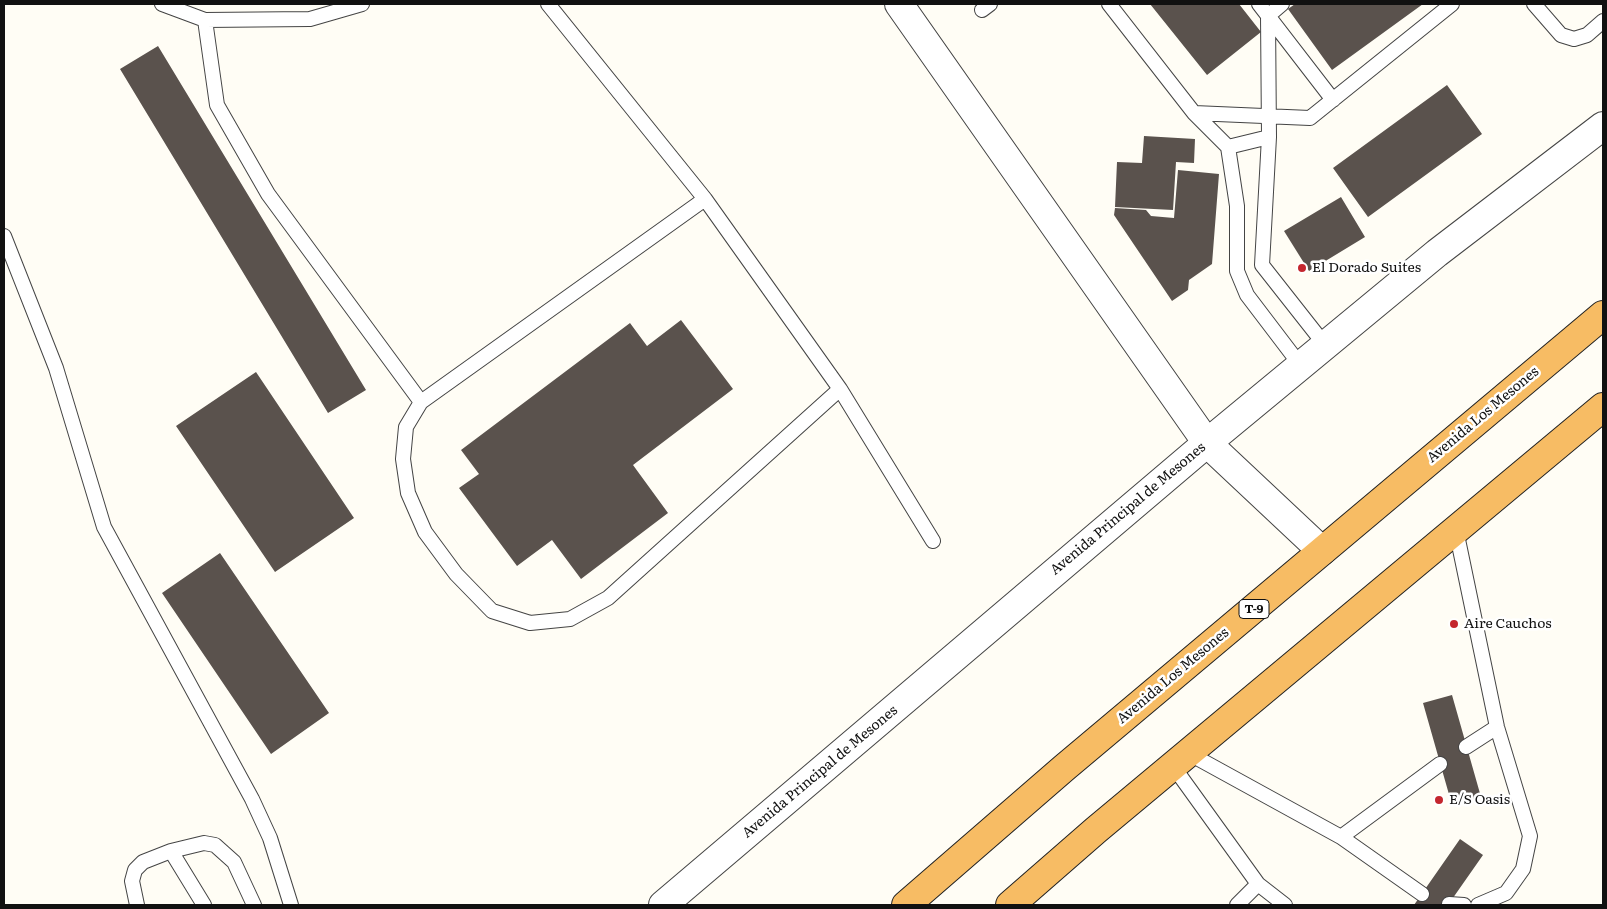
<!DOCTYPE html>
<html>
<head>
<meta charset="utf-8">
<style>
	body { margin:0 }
	#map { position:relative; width:1607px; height:909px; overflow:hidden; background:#fffdf5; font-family:Literata,serif }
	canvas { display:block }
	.frame { position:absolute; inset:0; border:5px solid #111; pointer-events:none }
</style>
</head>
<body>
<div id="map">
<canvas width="1607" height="909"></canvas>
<div class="frame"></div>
</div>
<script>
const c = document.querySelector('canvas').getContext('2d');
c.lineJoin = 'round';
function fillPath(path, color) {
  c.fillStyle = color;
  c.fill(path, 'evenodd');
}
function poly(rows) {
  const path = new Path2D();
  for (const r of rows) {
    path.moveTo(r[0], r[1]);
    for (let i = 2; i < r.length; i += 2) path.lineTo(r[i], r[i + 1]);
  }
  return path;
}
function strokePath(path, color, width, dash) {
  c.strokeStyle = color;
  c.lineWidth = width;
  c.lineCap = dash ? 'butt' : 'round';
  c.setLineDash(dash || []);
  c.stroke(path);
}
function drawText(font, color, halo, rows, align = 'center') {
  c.font = font + ' Literata,serif';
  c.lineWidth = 5;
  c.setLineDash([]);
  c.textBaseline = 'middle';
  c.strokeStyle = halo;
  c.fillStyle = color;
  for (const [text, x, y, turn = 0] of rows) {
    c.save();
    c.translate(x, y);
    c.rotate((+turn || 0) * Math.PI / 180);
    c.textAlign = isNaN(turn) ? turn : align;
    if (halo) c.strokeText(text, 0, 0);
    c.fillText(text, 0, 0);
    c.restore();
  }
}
fillPath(poly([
	[1150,4,1239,4,1261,32,1207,75],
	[1295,4,1423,4,1332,70,1288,9],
	[158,46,366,390,328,413,120,69],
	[1447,85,1482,134,1368,217,1333,168],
	[1144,136,1195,139,1194,163,1176,162,1173,210,1115,207,1117,162,1142,163],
	[1178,170,1219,174,1212,264,1189,280,1188,290,1172,301,1114,215,1115,208,1146,210,1151,216,1174,218],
	[1341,197,1365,237,1309,271,1284,231],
	[681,320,733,389,633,465,668,513,581,579,552,540,517,566,459,488,479,474,461,450,630,323,647,346],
	[256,372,354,518,275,572,176,426],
	[220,553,329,713,271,754,162,593],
	[1452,695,1481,797,1452,805,1423,703],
	[1460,839,1483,855,1448,905,1414,905]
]), '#5a524d');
const service = poly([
	[162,4,205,20,310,19,362,4],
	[548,4,705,199,840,389,933,541],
	[1109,4,1194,113,1228,147,1237,206,1237,271,1247,295,1301,366],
	[1259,4,1333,100],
	[1282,4,1268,16,1269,137,1262,265,1325,345],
	[1534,4,1561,35,1574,39,1587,35,1603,21],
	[982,10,990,4],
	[205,20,217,105,268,194,421,402],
	[1194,113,1310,118,1452,4],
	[1228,147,1269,137],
	[705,199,421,402,406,427,403,459,408,493,425,532,456,574,492,611,530,623,570,619,608,598,840,389],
	[4,236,56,368,104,527,252,799,270,838,291,905],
	[1456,530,1497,727,1530,836,1523,869,1506,893,1478,905],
	[1466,747,1497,727],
	[1188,753,1341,837,1422,894],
	[1173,766,1258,884,1285,905],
	[1341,837,1440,764],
	[171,851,204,905],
	[1449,904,1464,905],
	[137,905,132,881,135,870,143,862,171,851,204,843,215,845,234,862,254,905],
	[1237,905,1258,884]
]);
const minor = poly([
	[899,4,1207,443,1322,551]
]);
const tertiary = poly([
	[663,905,1207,443,1437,253,1603,126]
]);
const trunk = poly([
	[906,905,1064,768,1603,315],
	[1010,905,1096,830,1603,407]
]);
strokePath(service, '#444', 16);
strokePath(minor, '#444', 30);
strokePath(tertiary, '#444', 30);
strokePath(trunk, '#222', 30);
strokePath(service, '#fff', 14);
strokePath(minor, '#fff', 28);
strokePath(tertiary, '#fff', 28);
strokePath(trunk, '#f7bc64', 28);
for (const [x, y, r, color] of [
	[1302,268,5,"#c4262e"],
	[1454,624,5,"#c4262e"],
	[1439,800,5,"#c4262e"]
]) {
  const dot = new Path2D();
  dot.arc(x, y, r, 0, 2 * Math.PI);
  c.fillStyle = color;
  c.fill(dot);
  strokePath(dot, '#fff', 2);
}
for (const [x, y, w] of [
	[1254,609,30]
]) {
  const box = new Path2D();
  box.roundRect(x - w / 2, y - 9.5, w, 19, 4);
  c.fillStyle = '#fff';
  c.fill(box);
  strokePath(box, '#111', 1);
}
drawText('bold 12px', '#111', null, [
	["T-9",1254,609]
]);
drawText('14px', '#111', '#fff', [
	["El Dorado Suites",1312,268],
	["Aire Cauchos",1464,624],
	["E/S Oasis",1449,800]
], 'left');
drawText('14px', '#111', '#fff', [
	["Avenida Los Mesones",1483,415,-40],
	["Avenida Principal de Mesones",1128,509,-40],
	["Avenida Los Mesones",1173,676,-40],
	["Avenida Principal de Mesones",820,772,-40]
]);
</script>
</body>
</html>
